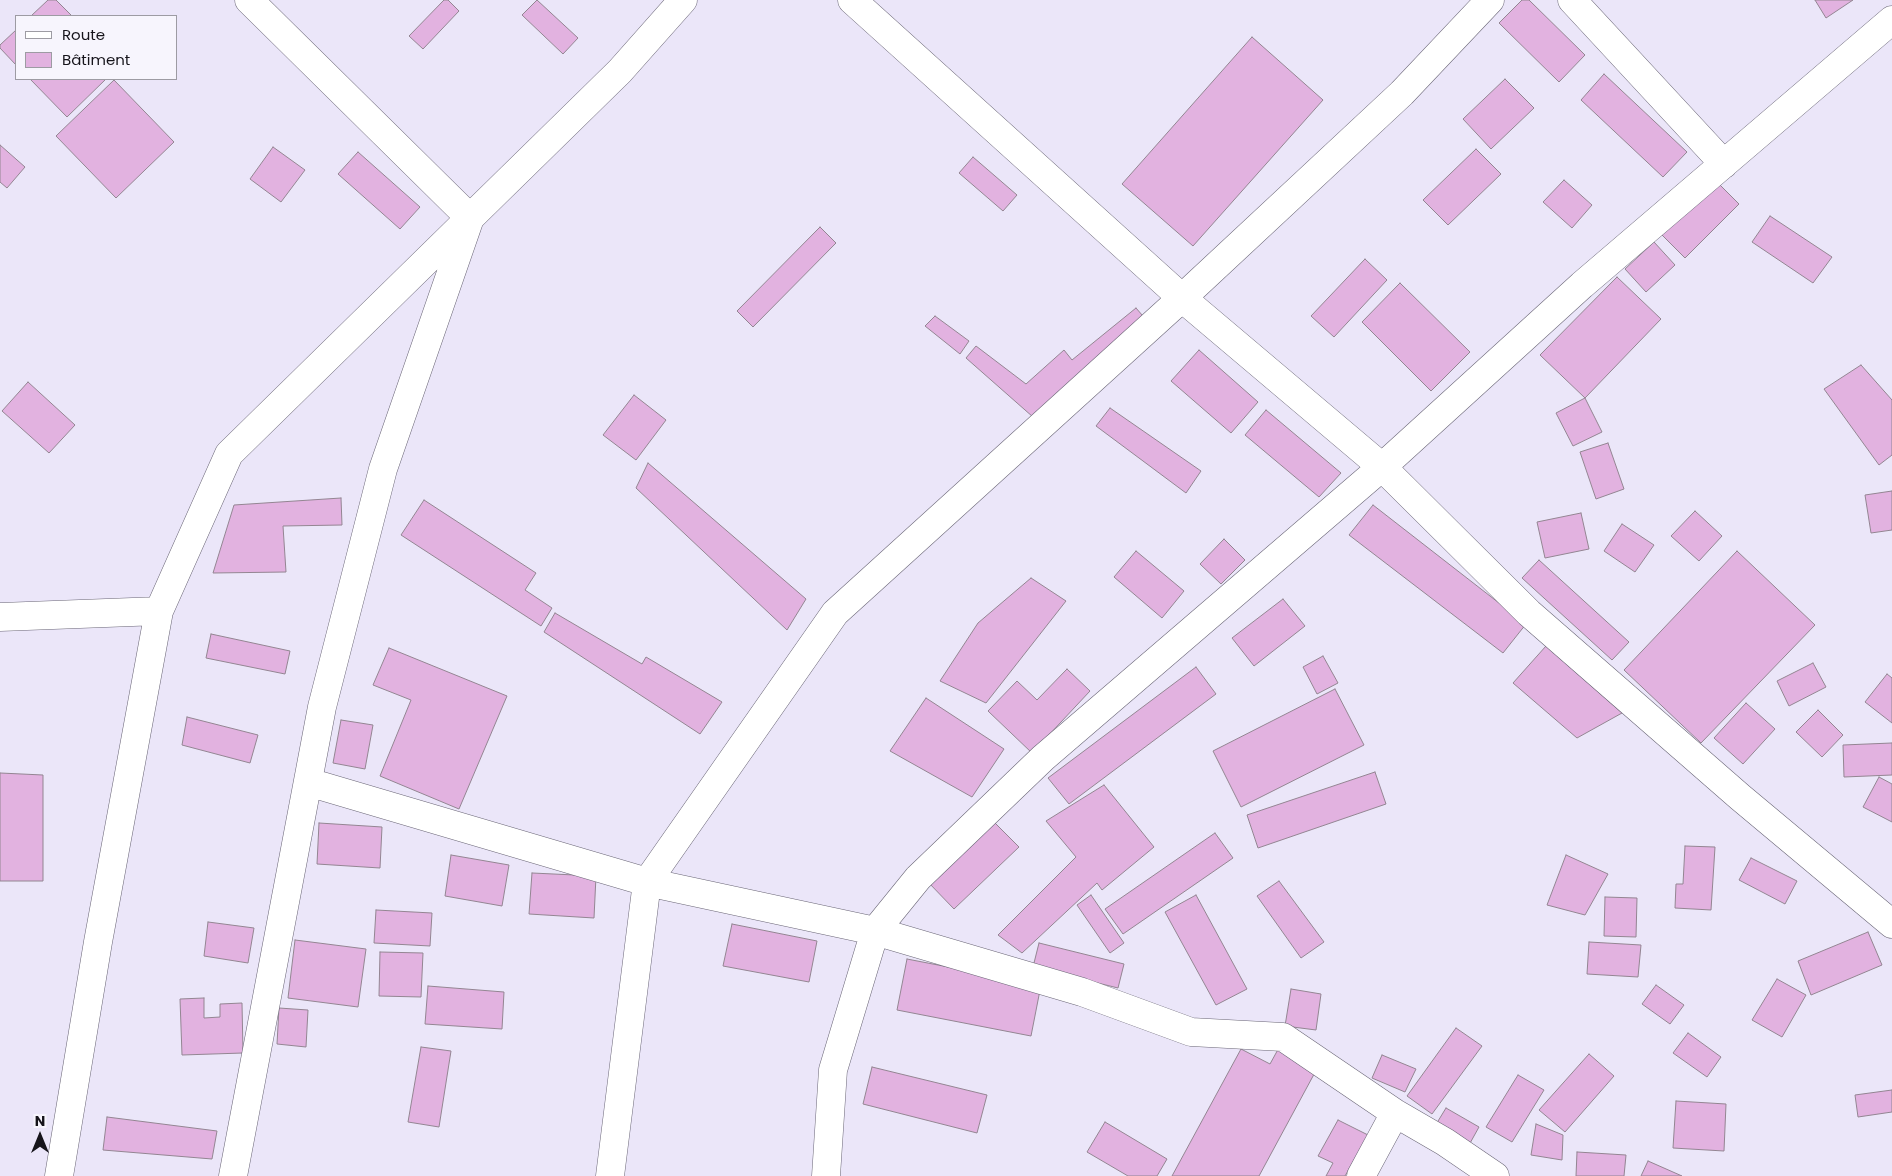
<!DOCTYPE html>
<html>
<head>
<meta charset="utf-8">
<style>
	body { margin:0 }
	#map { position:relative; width:1892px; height:1176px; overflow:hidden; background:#ebe6f9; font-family:Poppins,sans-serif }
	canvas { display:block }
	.legend { position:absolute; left:15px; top:15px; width:162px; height:65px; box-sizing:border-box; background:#f7f5fd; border:1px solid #9d9ba3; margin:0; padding:6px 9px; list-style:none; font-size:15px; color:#16141b }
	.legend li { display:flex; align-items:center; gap:10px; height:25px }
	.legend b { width:25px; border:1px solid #9d9ba3 }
	.north { position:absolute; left:15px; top:1111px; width:50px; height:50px; -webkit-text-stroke:4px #f7f5fd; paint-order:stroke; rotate:0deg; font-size:14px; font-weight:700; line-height:20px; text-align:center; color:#16141b }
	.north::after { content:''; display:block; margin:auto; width:18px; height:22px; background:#16141b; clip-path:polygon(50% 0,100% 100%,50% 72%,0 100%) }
</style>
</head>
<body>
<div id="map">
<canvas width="1892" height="1176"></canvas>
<ul class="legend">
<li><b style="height:6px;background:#fff"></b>Route</li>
<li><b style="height:14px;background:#e2b2e0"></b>Bâtiment</li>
</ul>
<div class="north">N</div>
</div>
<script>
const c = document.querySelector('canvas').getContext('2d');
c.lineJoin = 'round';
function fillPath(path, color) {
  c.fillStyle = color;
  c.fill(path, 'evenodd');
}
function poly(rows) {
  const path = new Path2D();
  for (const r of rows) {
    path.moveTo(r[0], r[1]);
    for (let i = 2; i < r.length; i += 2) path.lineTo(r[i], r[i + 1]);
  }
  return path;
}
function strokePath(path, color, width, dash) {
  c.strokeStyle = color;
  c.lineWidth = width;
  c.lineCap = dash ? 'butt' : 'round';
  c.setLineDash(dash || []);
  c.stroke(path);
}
const building = poly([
	[48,0,56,0,72,16,31,16,48,0],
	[444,0,448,0,459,11,423,49,409,36,444,0],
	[537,0,578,38,563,54,522,15,537,0],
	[1522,0,1529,0,1585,55,1559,82,1499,23,1522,0],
	[1815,0,1853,0,1826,18,1815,0],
	[16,30,16,65,0,48,0,45,16,30],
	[1252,37,1323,100,1193,246,1122,184,1252,37],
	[1604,74,1687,152,1663,177,1581,100,1604,74],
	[30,79,106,79,67,117,30,79],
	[1505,79,1534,108,1491,149,1463,119,1505,79],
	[114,80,174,142,116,198,56,136,114,80],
	[0,145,25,167,7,188,0,182,0,145],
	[273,147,305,170,281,202,250,179,273,147],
	[1476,149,1501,174,1448,225,1423,200,1476,149],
	[358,152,420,207,400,229,338,174,358,152],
	[973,157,1017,195,1003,211,959,173,973,157],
	[1564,180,1592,205,1572,228,1543,202,1564,180],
	[1716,181,1739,204,1685,258,1662,235,1716,181],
	[1770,216,1832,257,1813,283,1752,242,1770,216],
	[820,227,836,243,753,327,737,311,820,227],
	[1654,242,1675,265,1646,292,1625,269,1654,242],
	[1365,259,1387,280,1334,337,1311,316,1365,259],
	[1617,277,1661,319,1585,398,1540,355,1617,277],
	[1400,283,1470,352,1431,391,1362,322,1400,283],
	[1136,308,1149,323,1033,417,966,358,976,346,1026,384,1064,350,1072,360,1136,308],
	[935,316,969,341,960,354,925,326,935,316],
	[1199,350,1258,402,1231,433,1171,381,1199,350],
	[1861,365,1892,400,1892,455,1879,465,1824,389,1861,365],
	[28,382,75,425,49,453,2,411,28,382],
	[634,395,666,420,636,460,603,435,634,395],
	[1585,398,1602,432,1573,446,1556,413,1585,398],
	[1110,408,1201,471,1186,493,1096,426,1110,408],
	[1266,410,1341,473,1319,497,1245,435,1266,410],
	[1608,443,1624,489,1596,499,1580,452,1608,443],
	[648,463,806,599,787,630,636,488,648,463],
	[1892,491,1892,530,1871,533,1865,495,1892,491],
	[341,498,342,525,283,526,286,572,213,573,234,505,341,498],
	[424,500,536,573,525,590,552,608,541,626,401,535,424,500],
	[1373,505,1526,624,1503,653,1349,535,1373,505],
	[1695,511,1722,536,1699,561,1671,536,1695,511],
	[1581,513,1589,549,1545,558,1537,522,1581,513],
	[1622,524,1654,545,1635,572,1604,551,1622,524],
	[1224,539,1245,560,1221,584,1200,564,1224,539],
	[1136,551,1184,591,1162,618,1114,577,1136,551],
	[1737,551,1815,625,1701,743,1624,670,1737,551],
	[1539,560,1629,642,1612,660,1522,578,1539,560],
	[1031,578,1066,601,986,703,940,681,978,623,1031,578],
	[1283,599,1305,626,1254,666,1232,638,1283,599],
	[555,613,642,664,646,657,722,702,700,734,544,632,555,613],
	[211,634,290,651,285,674,206,658,211,634],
	[1546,646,1622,713,1577,738,1513,683,1546,646],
	[389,648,507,696,459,809,380,776,411,700,373,685,389,648],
	[1323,656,1338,683,1317,694,1303,667,1323,656],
	[1813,663,1826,687,1789,706,1777,681,1813,663],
	[1196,667,1216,694,1069,804,1048,778,1196,667],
	[1067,669,1090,691,1032,753,988,711,1017,681,1037,700,1067,669],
	[1887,674,1892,678,1892,723,1865,702,1887,674],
	[1335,689,1364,745,1241,807,1213,751,1335,689],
	[926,698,1004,749,972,797,890,751,926,698],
	[1746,703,1775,729,1743,764,1714,738,1746,703],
	[1818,710,1843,735,1822,757,1796,732,1818,710],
	[187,717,258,735,250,763,182,745,187,717],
	[341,720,373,725,365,769,333,763,341,720],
	[1892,743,1892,775,1844,777,1843,745,1892,743],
	[1375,772,1386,804,1258,848,1247,815,1375,772],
	[0,773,43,775,43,881,0,881,0,773],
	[1879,777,1892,784,1892,822,1863,807,1879,777],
	[1104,785,1154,847,1102,890,1097,883,1022,953,998,935,1076,857,1046,821,1104,785],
	[993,821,1019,847,954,909,928,882,993,821],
	[319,823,382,827,380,868,317,864,319,823],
	[1215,833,1233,858,1123,934,1105,909,1215,833],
	[1685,846,1715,847,1711,910,1675,908,1676,884,1683,884,1685,846],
	[451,855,509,865,502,906,445,896,451,855],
	[1566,855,1608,874,1585,915,1547,905,1566,855],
	[1751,858,1797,881,1785,904,1739,880,1751,858],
	[532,873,596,876,594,918,529,914,532,873],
	[1279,881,1324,942,1301,958,1257,896,1279,881],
	[1091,895,1124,943,1110,953,1077,905,1091,895],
	[1196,895,1247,989,1216,1005,1165,912,1196,895],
	[1605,897,1637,898,1636,937,1604,936,1605,897],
	[376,910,432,913,430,946,374,943,376,910],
	[208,922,254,928,248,963,204,956,208,922],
	[732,924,817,941,809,982,723,966,732,924],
	[1868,932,1882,965,1811,995,1798,961,1868,932],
	[295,940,366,949,358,1007,288,998,295,940],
	[1589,942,1641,945,1638,977,1587,974,1589,942],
	[1039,943,1124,964,1118,988,1033,967,1039,943],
	[380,952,423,953,421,997,379,996,380,952],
	[907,959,1041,985,1031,1036,897,1010,907,959],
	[1777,979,1806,995,1782,1037,1752,1020,1777,979],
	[1656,985,1684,1005,1670,1024,1642,1004,1656,985],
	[428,986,504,992,502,1029,425,1024,428,986],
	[1291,989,1321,994,1316,1030,1285,1026,1291,989],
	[204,998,204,1018,220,1017,220,1004,242,1003,243,1053,182,1055,180,999,204,998],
	[279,1008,308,1010,306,1047,277,1044,279,1008],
	[1456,1028,1482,1046,1432,1114,1407,1096,1456,1028],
	[1688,1033,1721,1057,1707,1077,1673,1053,1688,1033],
	[1281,1044,1319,1065,1259,1176,1172,1176,1241,1049,1270,1064,1281,1044],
	[421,1047,451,1051,439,1127,408,1122,421,1047],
	[1589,1054,1614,1076,1565,1132,1539,1110,1589,1054],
	[1382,1055,1416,1069,1405,1092,1372,1078,1382,1055],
	[872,1067,987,1095,977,1133,863,1104,872,1067],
	[1518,1075,1544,1090,1512,1142,1486,1127,1518,1075],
	[1892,1090,1892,1112,1858,1117,1855,1095,1892,1090],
	[1676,1101,1726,1104,1724,1151,1673,1148,1676,1101],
	[1446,1108,1479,1127,1469,1145,1435,1126,1446,1108],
	[107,1117,217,1131,212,1159,103,1150,107,1117],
	[1338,1120,1368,1135,1345,1176,1326,1176,1333,1163,1318,1156,1338,1120],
	[1105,1122,1167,1159,1157,1176,1128,1176,1087,1152,1105,1122],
	[1536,1124,1563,1135,1562,1160,1531,1155,1536,1124],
	[1577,1152,1626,1155,1624,1176,1576,1176,1577,1152],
	[1648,1161,1682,1176,1641,1176,1648,1161]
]);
fillPath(building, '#e2b2e0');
strokePath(building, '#938592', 1);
const minor = poly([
	[852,0,1182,298,1382,467,1529,613,1740,797,1892,924],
	[1572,0,1724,164],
	[0,617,159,611],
	[308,782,647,882,875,931,1082,992,1191,1032,1283,1037,1395,1113,1445,1142,1495,1176],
	[59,1176,98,942,159,611,229,454,620,71,683,0],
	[233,1176,322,707,383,469,470,218,249,0],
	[610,1176,647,882,835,613,1182,298,1402,93,1490,0],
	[826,1176,833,1070,875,931,918,878,1043,758,1382,467,1582,285,1892,20],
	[1361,1176,1395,1113]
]);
strokePath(minor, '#6b6777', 29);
strokePath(minor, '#fff', 28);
</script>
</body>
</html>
